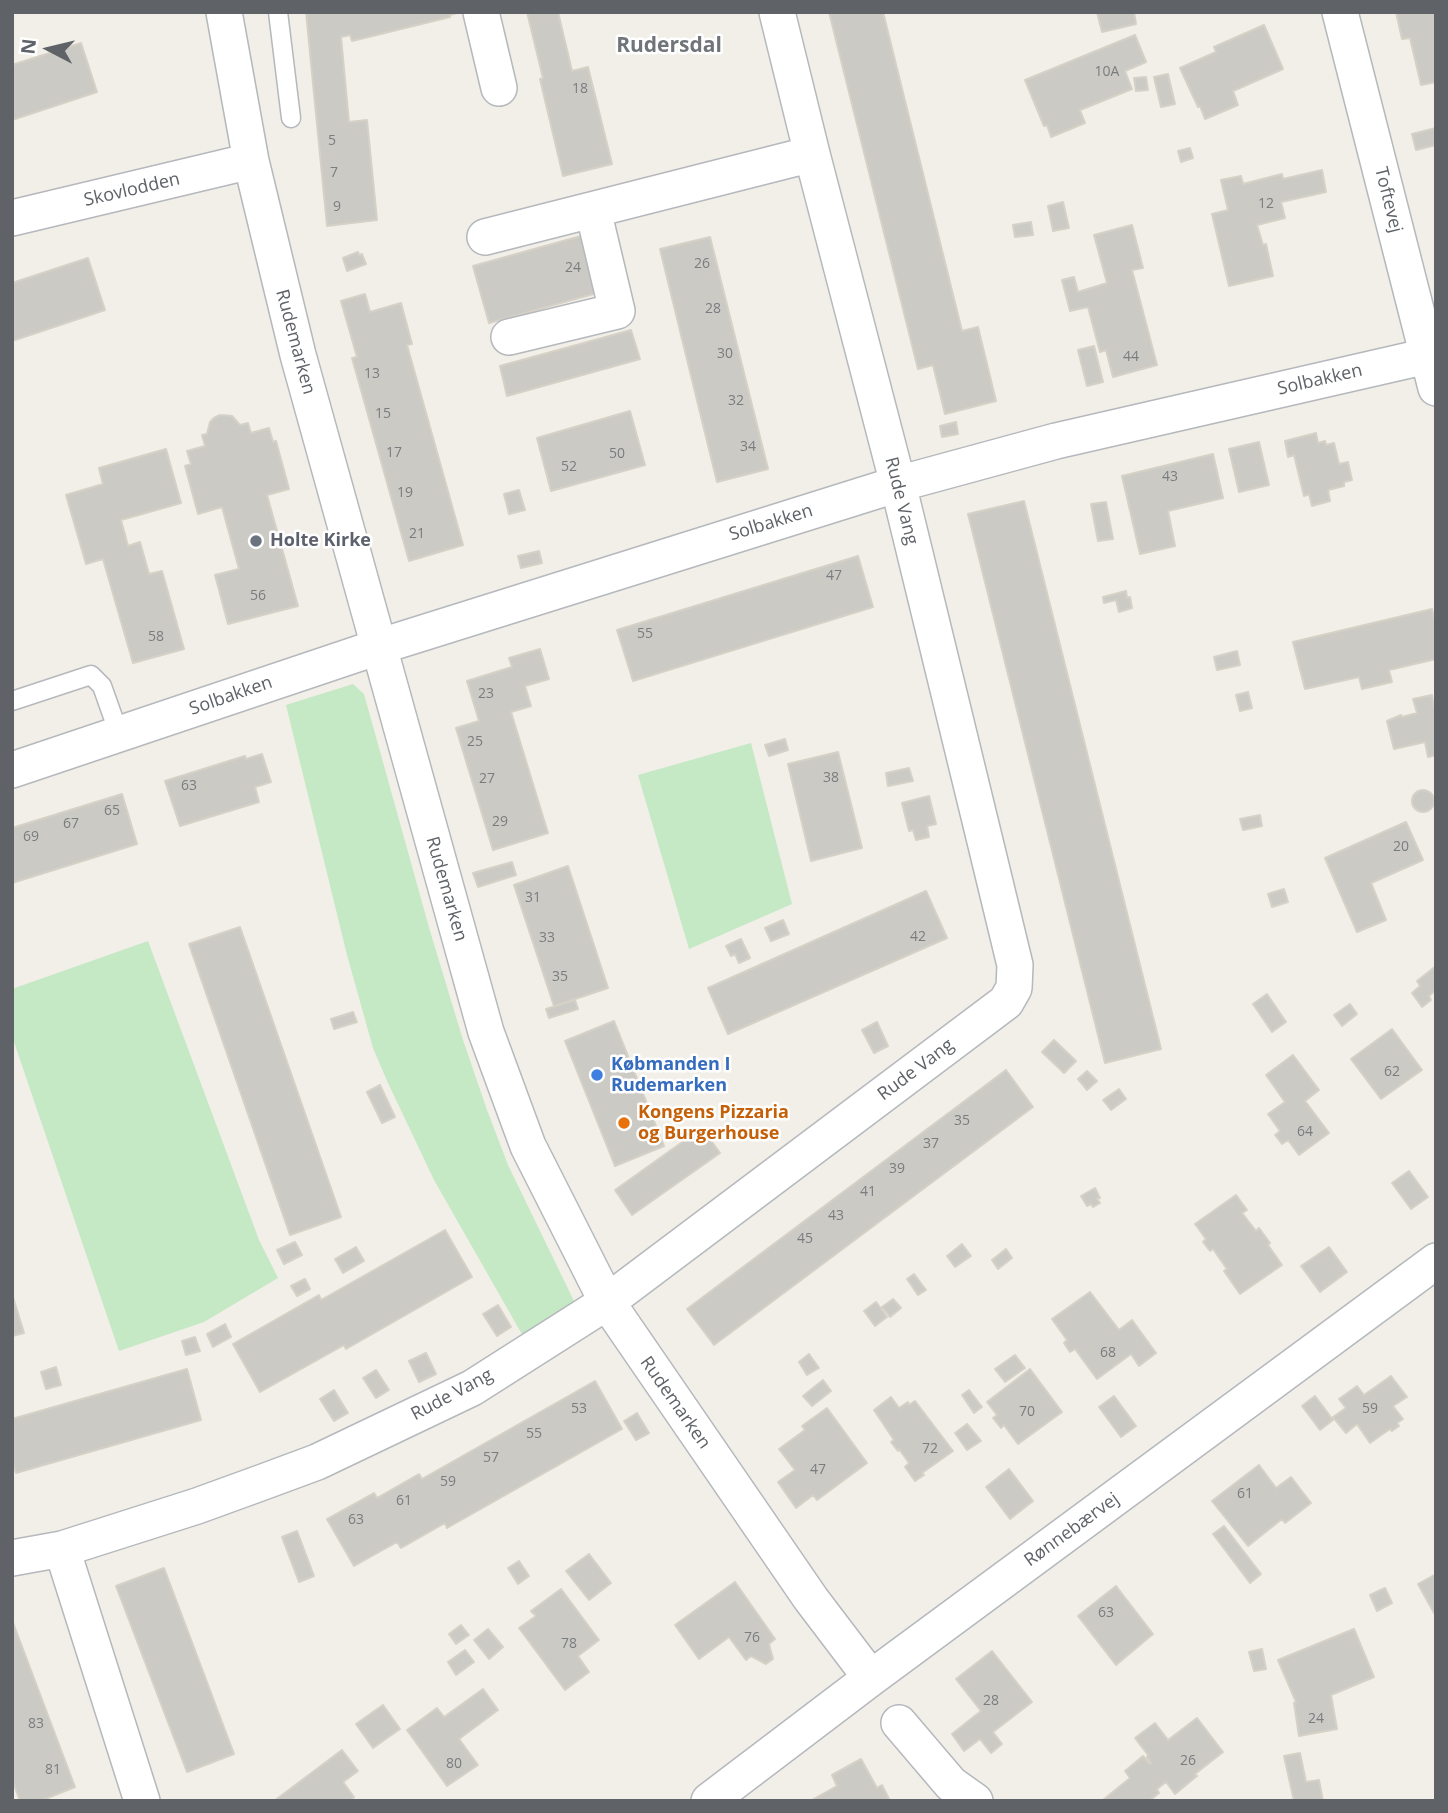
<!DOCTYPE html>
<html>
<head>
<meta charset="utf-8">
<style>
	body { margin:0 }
	#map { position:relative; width:1448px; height:1813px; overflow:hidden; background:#f1efe8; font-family:"Open Sans",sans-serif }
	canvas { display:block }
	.frame { position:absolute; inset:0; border:14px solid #5f6368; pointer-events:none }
	.north { position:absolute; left:14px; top:14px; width:70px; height:70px; -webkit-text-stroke:5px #fff; paint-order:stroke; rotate:277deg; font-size:19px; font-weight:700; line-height:28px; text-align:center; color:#5f6368 }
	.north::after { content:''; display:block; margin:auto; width:24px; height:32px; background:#5f6368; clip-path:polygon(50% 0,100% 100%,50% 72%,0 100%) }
</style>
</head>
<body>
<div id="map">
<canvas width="1448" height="1813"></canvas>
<div class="frame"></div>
<div class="north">N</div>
</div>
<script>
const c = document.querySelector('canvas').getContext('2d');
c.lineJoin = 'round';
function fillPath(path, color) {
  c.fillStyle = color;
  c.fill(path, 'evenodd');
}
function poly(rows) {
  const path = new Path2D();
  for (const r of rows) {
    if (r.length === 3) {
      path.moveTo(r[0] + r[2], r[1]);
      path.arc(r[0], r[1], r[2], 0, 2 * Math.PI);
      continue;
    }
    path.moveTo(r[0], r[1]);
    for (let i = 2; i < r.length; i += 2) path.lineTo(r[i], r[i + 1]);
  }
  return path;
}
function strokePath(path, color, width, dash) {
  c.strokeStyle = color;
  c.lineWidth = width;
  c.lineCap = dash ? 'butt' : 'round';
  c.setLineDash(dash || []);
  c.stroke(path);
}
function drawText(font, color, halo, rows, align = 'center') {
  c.font = font + ' "Open Sans",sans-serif';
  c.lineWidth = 5;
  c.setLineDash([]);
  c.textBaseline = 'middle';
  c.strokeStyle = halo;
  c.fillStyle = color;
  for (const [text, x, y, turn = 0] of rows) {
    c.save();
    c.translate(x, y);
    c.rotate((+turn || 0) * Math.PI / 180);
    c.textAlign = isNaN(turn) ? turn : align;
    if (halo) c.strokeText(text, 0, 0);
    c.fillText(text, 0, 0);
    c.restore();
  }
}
fillPath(poly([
	[353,684,364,694,430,931,463,1040,487,1110,508,1165,574,1301,523,1336,434,1180,388,1083,373,1048,347,955,286,705],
	[751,743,792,904,689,949,638,775],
	[148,941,259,1240,278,1278,204,1322,119,1351,12,1036,12,989]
]), '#c5e8c5');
const building = poly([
	[306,12,460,12,450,15,450,17,352,41,350,35,341,37,349,122,367,120,377,220,327,226,306,12],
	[527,12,558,12,572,71,588,67,612,164,563,176,540,79,543,78,527,12],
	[829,12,883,12,962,331,978,327,996,401,945,414,933,365,918,369,829,12],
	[1097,12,1134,12,1136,24,1102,32,1097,12],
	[1396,12,1436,12,1436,82,1421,85,1410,38,1402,39,1396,12],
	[1264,25,1283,69,1233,91,1238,105,1205,119,1200,106,1198,107,1180,68,1216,52,1214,47,1264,25],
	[1135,35,1146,62,1125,71,1132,89,1080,110,1085,123,1051,137,1047,125,1044,126,1025,80,1135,35],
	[81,43,97,92,12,120,12,65,81,43],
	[1168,74,1175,104,1161,107,1154,77,1168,74],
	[1146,77,1148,90,1136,91,1134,78,1146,77],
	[1436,128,1436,145,1416,150,1412,134,1436,128],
	[1190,148,1193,158,1181,162,1178,151,1190,148],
	[1322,170,1326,192,1281,202,1285,218,1257,225,1263,245,1266,244,1273,276,1229,286,1212,214,1228,210,1221,180,1241,176,1243,184,1282,174,1283,179,1322,170],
	[1063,202,1069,228,1053,231,1048,206,1063,202],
	[1031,222,1033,235,1015,237,1013,225,1031,222],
	[1132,225,1143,268,1132,270,1157,365,1113,377,1106,350,1100,352,1088,307,1070,311,1062,280,1074,277,1078,292,1107,283,1094,235,1132,225],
	[581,236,597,293,489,323,473,266,581,236],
	[710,237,768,469,717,482,660,249,710,237],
	[358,252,359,255,362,254,366,264,347,271,343,258,358,252],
	[88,258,105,310,12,341,12,283,88,258],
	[365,294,370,312,401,303,412,344,407,345,463,545,409,561,352,358,357,357,341,301,365,294],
	[631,330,640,359,507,396,500,366,631,330],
	[1094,346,1103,382,1087,386,1078,350,1094,346],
	[630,411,645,465,551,491,537,438,630,411],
	[220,415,232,416,240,425,248,423,251,433,269,428,273,442,276,441,289,489,267,495,298,606,228,624,215,575,239,569,222,507,198,514,185,466,191,464,187,451,205,446,202,435,207,434,210,422,214,418,220,415],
	[956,422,958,434,942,437,940,426,956,422],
	[1316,433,1318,443,1325,441,1326,445,1334,443,1339,464,1348,462,1352,480,1344,482,1344,486,1328,490,1330,501,1312,506,1309,494,1304,496,1294,455,1288,457,1285,441,1316,433],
	[1259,442,1269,485,1239,492,1229,449,1259,442],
	[166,449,181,503,121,520,128,546,140,542,149,574,162,571,184,649,133,663,103,559,86,564,66,495,103,484,99,468,166,449],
	[1213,454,1223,498,1168,511,1175,546,1140,554,1122,476,1213,454],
	[519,490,525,510,509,514,504,494,519,490],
	[1024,501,1161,1049,1105,1063,968,514,1024,501],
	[1106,502,1113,539,1098,541,1091,504,1106,502],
	[539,551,542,563,521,568,518,556,539,551],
	[858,556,873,607,633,681,617,630,858,556],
	[1126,591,1127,598,1130,597,1132,608,1119,612,1116,600,1104,603,1103,597,1126,591],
	[1432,609,1436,626,1436,659,1389,670,1392,682,1362,689,1359,677,1305,689,1293,642,1432,609],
	[540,649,549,679,525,686,531,706,511,712,548,833,493,850,456,728,479,721,467,681,512,667,509,658,540,649],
	[1237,651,1240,665,1217,670,1214,657,1237,651],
	[1248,692,1252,708,1240,711,1236,695,1248,692],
	[1432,695,1434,707,1436,707,1436,755,1428,757,1425,742,1394,749,1387,721,1401,715,1402,717,1417,713,1413,699,1432,695],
	[785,739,788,750,769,756,765,745,785,739],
	[838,752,862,848,811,861,788,764,838,752],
	[262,754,271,782,255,787,259,802,180,826,165,781,245,756,246,759,262,754],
	[909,768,913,781,888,786,886,773,909,768],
	[1423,801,11],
	[122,794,137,844,12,883,12,828,122,794],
	[929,796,936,824,927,826,929,837,916,840,913,830,909,831,902,803,929,796],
	[1260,815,1262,826,1243,830,1240,819,1260,815],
	[1406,822,1423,860,1371,883,1386,920,1357,932,1325,858,1406,822],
	[512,862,516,875,478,887,473,873,512,862],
	[568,866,608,988,554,1006,514,885,568,866],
	[1284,889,1288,902,1272,907,1268,894,1284,889],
	[926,891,947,938,728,1034,708,988,926,891],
	[783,920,789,934,771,941,765,928,783,920],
	[240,927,341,1217,290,1235,189,944,240,927],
	[741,939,750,958,739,963,735,954,731,956,726,946,741,939],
	[1436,966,1436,990,1429,996,1431,1000,1422,1007,1412,993,1420,986,1417,981,1436,966],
	[1267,994,1286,1022,1272,1032,1253,1004,1267,994],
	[575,1000,578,1009,549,1018,546,1009,575,1000],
	[1350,1004,1357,1014,1342,1026,1334,1015,1350,1004],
	[353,1012,357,1022,334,1029,331,1019,353,1012],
	[614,1021,664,1146,615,1166,565,1041,614,1021],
	[877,1022,888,1046,874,1053,862,1030,877,1022],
	[1392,1029,1422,1070,1381,1099,1351,1059,1392,1029],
	[1054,1040,1076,1061,1064,1073,1042,1052,1054,1040],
	[1293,1055,1319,1090,1305,1101,1329,1133,1299,1155,1288,1140,1282,1144,1275,1135,1280,1131,1268,1114,1285,1102,1266,1075,1293,1055],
	[1006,1070,1033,1107,714,1345,687,1309,1006,1070],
	[1087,1071,1097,1081,1087,1090,1078,1079,1087,1071],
	[380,1085,395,1117,382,1123,367,1092,380,1085],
	[1119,1089,1126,1099,1111,1110,1103,1100,1119,1089],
	[702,1128,720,1153,632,1215,615,1190,702,1128],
	[1409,1171,1428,1197,1411,1209,1392,1183,1409,1171],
	[1095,1188,1100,1198,1097,1199,1100,1203,1093,1207,1091,1204,1087,1206,1081,1196,1095,1188],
	[1236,1195,1247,1210,1242,1213,1256,1231,1259,1228,1270,1243,1268,1245,1282,1265,1240,1294,1224,1271,1227,1269,1213,1249,1210,1251,1203,1242,1206,1239,1195,1224,1236,1195],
	[445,1230,472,1277,346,1349,344,1345,260,1392,233,1344,319,1295,321,1300,445,1230],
	[295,1242,302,1255,284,1264,277,1250,295,1242],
	[962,1244,971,1256,955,1267,947,1256,962,1244],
	[356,1247,364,1261,343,1273,335,1259,356,1247],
	[1329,1247,1347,1272,1320,1292,1301,1266,1329,1247],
	[1006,1249,1012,1258,998,1269,992,1260,1006,1249],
	[914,1274,926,1290,918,1295,907,1279,914,1274],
	[305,1279,310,1289,297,1296,291,1286,305,1279],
	[1090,1292,1119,1330,1132,1320,1156,1353,1139,1366,1131,1354,1097,1379,1075,1349,1070,1352,1064,1343,1067,1340,1052,1319,1090,1292],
	[12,1294,24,1333,12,1336,12,1294],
	[893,1299,901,1308,890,1317,882,1307,893,1299],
	[876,1302,887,1317,875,1326,864,1311,876,1302],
	[498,1305,511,1327,497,1336,483,1314,498,1305],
	[225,1324,231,1337,213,1347,207,1334,225,1324],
	[195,1337,200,1351,186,1355,182,1341,195,1337],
	[426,1353,436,1374,419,1382,409,1361,426,1353],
	[809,1354,819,1368,807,1375,799,1362,809,1354],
	[1015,1355,1025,1368,1005,1382,995,1369,1015,1355],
	[56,1367,61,1385,46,1389,41,1372,56,1367],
	[187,1369,201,1420,16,1473,12,1459,12,1419,187,1369],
	[1030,1369,1062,1412,1018,1444,1004,1425,1001,1428,993,1418,997,1415,987,1402,1030,1369],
	[376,1370,389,1390,376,1398,363,1378,376,1370],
	[1391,1376,1407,1397,1393,1406,1403,1419,1397,1423,1399,1426,1392,1431,1390,1429,1370,1443,1357,1424,1346,1433,1333,1417,1346,1408,1339,1399,1357,1386,1364,1395,1391,1376],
	[823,1380,831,1391,812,1406,803,1396,823,1380],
	[595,1381,622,1429,447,1528,445,1523,401,1548,397,1542,354,1566,327,1519,374,1493,377,1498,419,1474,422,1479,595,1381],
	[334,1390,348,1413,334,1421,320,1399,334,1390],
	[969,1390,982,1407,974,1413,962,1395,969,1390],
	[1114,1396,1136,1426,1121,1437,1099,1407,1114,1396],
	[1315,1396,1333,1420,1320,1430,1302,1406,1315,1396],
	[891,1397,899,1408,908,1402,909,1405,915,1401,953,1451,922,1473,924,1475,915,1481,905,1467,909,1463,899,1449,898,1451,891,1442,894,1440,874,1410,891,1397],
	[827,1408,867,1463,817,1500,813,1495,796,1508,778,1482,795,1470,779,1449,805,1430,802,1426,827,1408],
	[637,1413,649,1433,636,1440,624,1421,637,1413],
	[967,1424,981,1441,967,1450,955,1433,967,1424],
	[1259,1465,1276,1488,1291,1477,1311,1503,1285,1523,1282,1519,1248,1546,1212,1501,1259,1465],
	[1009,1469,1033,1501,1010,1519,986,1487,1009,1469],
	[1224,1526,1261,1574,1250,1583,1213,1534,1224,1526],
	[297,1531,314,1576,299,1582,282,1537,297,1531],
	[589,1554,611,1583,589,1600,566,1571,589,1554],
	[519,1561,529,1576,518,1584,508,1568,519,1561],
	[164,1568,234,1754,187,1772,116,1586,164,1568],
	[1436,1574,1436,1612,1434,1613,1418,1584,1436,1574],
	[735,1582,775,1639,769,1644,773,1659,766,1664,751,1656,746,1660,729,1637,699,1659,675,1625,735,1582],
	[1116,1586,1153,1634,1116,1665,1078,1616,1116,1586],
	[1385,1588,1392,1603,1377,1611,1370,1595,1385,1588],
	[561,1589,599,1640,578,1656,589,1672,565,1690,519,1628,536,1616,531,1611,561,1589],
	[12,1620,75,1787,40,1801,20,1801,12,1779,12,1620],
	[461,1625,469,1635,456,1644,449,1634,461,1625],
	[488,1629,503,1647,489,1659,474,1640,488,1629],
	[1354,1629,1374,1677,1331,1695,1337,1729,1299,1736,1294,1703,1296,1702,1278,1660,1354,1629],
	[1262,1649,1266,1669,1254,1671,1249,1652,1262,1649],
	[465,1650,474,1662,456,1675,448,1662,465,1650],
	[992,1651,1032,1702,993,1732,1002,1744,991,1753,980,1739,964,1751,952,1734,981,1711,956,1679,992,1651],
	[483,1689,498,1710,459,1739,478,1765,447,1786,407,1730,437,1708,444,1717,483,1689],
	[383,1705,400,1729,373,1748,356,1724,383,1705],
	[1197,1718,1223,1752,1195,1774,1197,1776,1175,1794,1166,1782,1157,1789,1159,1793,1149,1801,1104,1801,1103,1800,1130,1778,1125,1771,1143,1756,1150,1764,1151,1763,1147,1757,1148,1755,1135,1738,1155,1723,1168,1740,1197,1718],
	[342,1750,358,1771,343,1782,354,1797,350,1801,274,1801,342,1750],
	[1300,1753,1306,1782,1319,1780,1323,1801,1294,1801,1284,1756,1300,1753],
	[861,1759,877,1788,882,1785,890,1801,810,1801,837,1786,832,1775,861,1759]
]);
fillPath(building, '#cccac5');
strokePath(building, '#d6d1c6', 2);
const service = poly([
	[278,12,291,118],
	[12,701,91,675,102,686,119,734]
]);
const minor = poly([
	[224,12,251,161,298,355,486,1032,528,1146,607,1302,811,1599,871,1678],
	[481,12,499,88],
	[1340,12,1436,388],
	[12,218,251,161],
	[485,237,812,154],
	[509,337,617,311,593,210],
	[12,770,378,647,898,484,1056,441,1436,354],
	[62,1549,142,1801],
	[12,1558,62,1549,197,1506,263,1482,317,1462,472,1388,607,1302,1006,1002,1014,988,1015,965,985,841,898,484,812,154,777,12],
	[899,1723,951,1784,975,1801],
	[709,1801,871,1678,1436,1261]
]);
strokePath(service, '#b5b8bc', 21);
strokePath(minor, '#b5b8bc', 38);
strokePath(service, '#fff', 18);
strokePath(minor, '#fff', 35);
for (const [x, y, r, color] of [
	[256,541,7,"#6b7280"],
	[597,1075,7,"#3f7fe0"],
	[624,1123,7,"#e8710a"]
]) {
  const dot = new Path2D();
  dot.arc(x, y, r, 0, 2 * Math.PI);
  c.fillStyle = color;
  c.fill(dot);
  strokePath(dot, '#fff', 2.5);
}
drawText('14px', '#7a7d7f', null, [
	["10A",1107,72],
	["18",580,89],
	["5",332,141],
	["7",334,173],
	["12",1266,204],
	["9",337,207],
	["26",702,264],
	["24",573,268],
	["28",713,309],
	["30",725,354],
	["44",1131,357],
	["13",372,374],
	["32",736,401],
	["15",383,414],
	["34",748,447],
	["17",394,453],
	["50",617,454],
	["52",569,467],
	["43",1170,477],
	["19",405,493],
	["21",417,534],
	["47",834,576],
	["56",258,596],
	["55",645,634],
	["58",156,637],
	["23",486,694],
	["25",475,742],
	["38",831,778],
	["27",487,779],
	["63",189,786],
	["65",112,811],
	["29",500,822],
	["67",71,824],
	["69",31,837],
	["20",1401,847],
	["31",533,898],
	["42",918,937],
	["33",547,938],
	["35",560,977],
	["62",1392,1072],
	["35",962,1121],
	["64",1305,1132],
	["37",931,1144],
	["39",897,1169],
	["41",868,1192],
	["43",836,1216],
	["45",805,1239],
	["68",1108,1353],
	["53",579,1409],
	["59",1370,1409],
	["70",1027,1412],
	["55",534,1434],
	["72",930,1449],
	["57",491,1458],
	["47",818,1470],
	["59",448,1482],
	["61",1245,1494],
	["61",404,1501],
	["63",356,1520],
	["63",1106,1613],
	["76",752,1638],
	["78",569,1644],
	["28",991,1701],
	["24",1316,1719],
	["83",36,1724],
	["26",1188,1761],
	["80",454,1764],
	["81",53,1770]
]);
drawText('18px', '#5f6368', '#fff', [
	["Skovlodden",132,190,-13],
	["Toftevej",1388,200,76],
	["Rudemarken",295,342,75],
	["Solbakken",1320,380,-13],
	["Rude Vang",901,501,76],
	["Solbakken",771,523,-17],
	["Solbakken",231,696,-19],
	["Rudemarken",446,889,74],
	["Rude Vang",916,1070,-37],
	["Rude Vang",452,1395,-28],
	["Rudemarken",675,1403,55],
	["Rønnebærvej",1072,1530,-36]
]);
drawText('bold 18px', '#5b616d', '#fff', [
	["Holte Kirke",270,541]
], 'left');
drawText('bold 18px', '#366cbe', '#fff', [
	["Købmanden I",611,1065],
	["Rudemarken",611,1086]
], 'left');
drawText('bold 18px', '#c56008', '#fff', [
	["Kongens Pizzaria",638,1113],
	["og Burgerhouse",638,1134]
], 'left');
drawText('bold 21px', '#70757a', '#fff', [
	["Rudersdal",669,46]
]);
</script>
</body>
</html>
